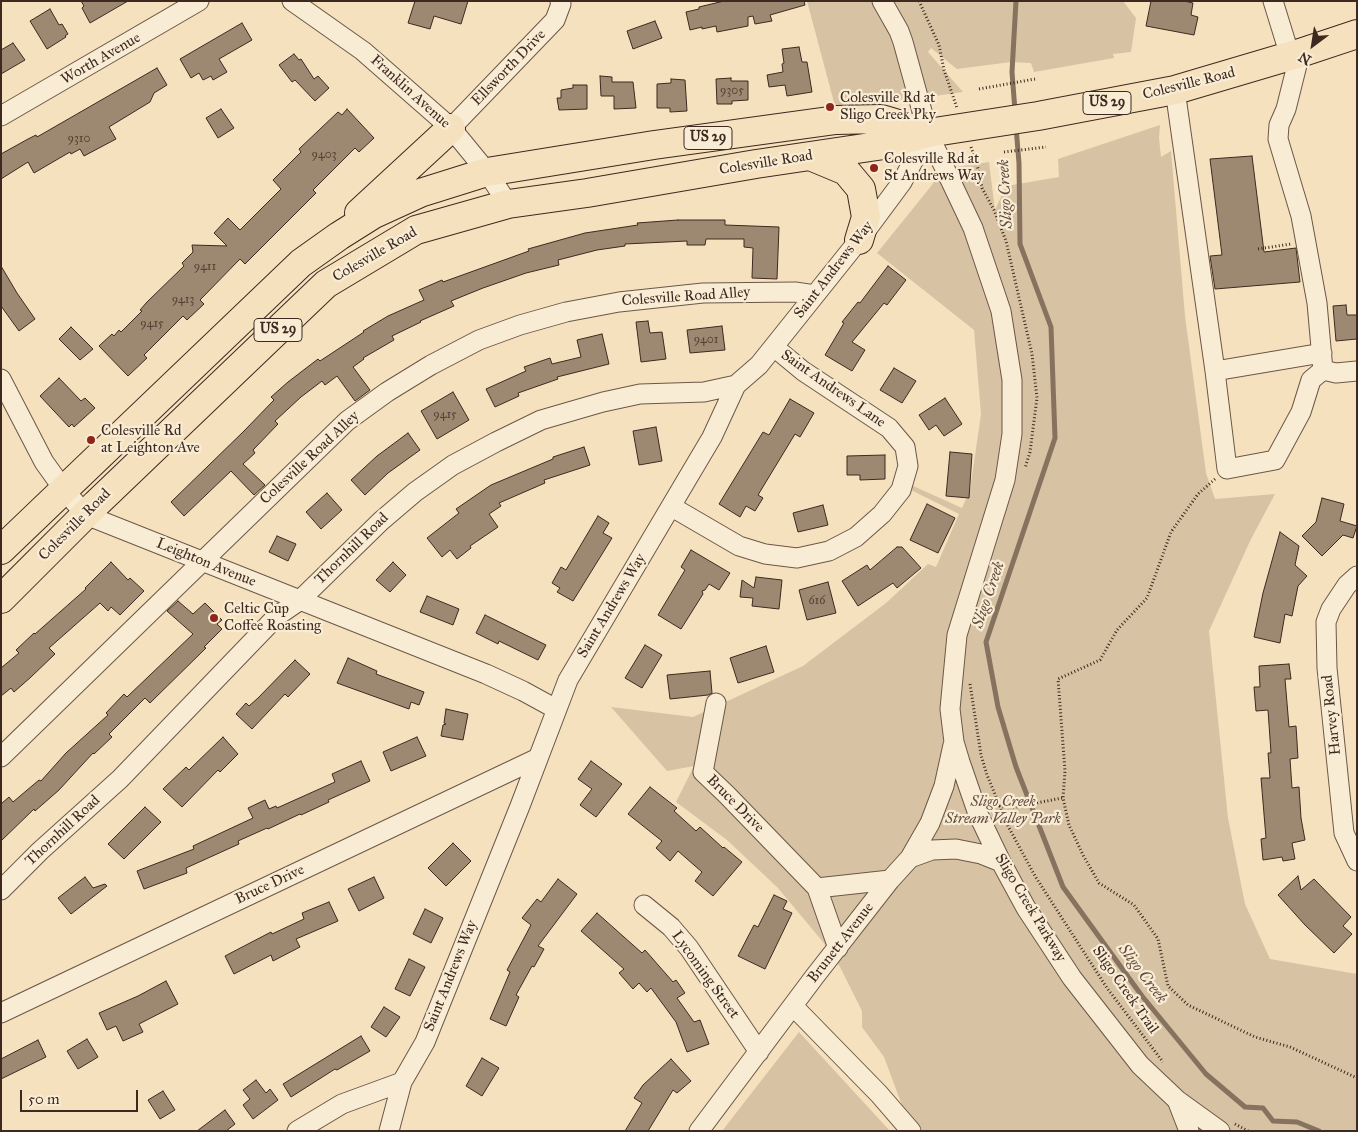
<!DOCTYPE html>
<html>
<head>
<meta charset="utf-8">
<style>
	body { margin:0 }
	#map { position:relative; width:1358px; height:1132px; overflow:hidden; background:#f6e1be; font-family:"IM FELL Great Primer",serif }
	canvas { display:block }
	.frame { position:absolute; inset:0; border:2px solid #3d291f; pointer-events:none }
	.north { position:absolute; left:1288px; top:20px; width:50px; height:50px; -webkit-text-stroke:4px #f9ecd5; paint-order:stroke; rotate:211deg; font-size:14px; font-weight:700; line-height:20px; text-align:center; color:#3d291f }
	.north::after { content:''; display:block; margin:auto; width:18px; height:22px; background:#3d291f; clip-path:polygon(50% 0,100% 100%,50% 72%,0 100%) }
	.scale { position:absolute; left:20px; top:1090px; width:118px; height:22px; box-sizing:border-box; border:2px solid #3d291f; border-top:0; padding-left:6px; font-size:15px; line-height:18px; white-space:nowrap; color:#3d291f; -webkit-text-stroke:4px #f9ecd5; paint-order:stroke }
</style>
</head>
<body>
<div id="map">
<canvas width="1358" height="1132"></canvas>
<div class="frame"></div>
<div class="north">N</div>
<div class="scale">50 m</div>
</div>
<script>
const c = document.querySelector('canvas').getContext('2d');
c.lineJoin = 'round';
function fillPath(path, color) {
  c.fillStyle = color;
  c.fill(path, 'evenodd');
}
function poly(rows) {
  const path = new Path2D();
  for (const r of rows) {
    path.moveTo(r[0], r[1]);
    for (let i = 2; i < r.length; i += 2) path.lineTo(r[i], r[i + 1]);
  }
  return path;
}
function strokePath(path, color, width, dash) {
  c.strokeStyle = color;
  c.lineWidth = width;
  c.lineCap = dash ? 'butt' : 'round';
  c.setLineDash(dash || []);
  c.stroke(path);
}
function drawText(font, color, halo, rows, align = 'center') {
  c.font = font + ' "IM FELL Great Primer",serif';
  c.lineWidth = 4.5;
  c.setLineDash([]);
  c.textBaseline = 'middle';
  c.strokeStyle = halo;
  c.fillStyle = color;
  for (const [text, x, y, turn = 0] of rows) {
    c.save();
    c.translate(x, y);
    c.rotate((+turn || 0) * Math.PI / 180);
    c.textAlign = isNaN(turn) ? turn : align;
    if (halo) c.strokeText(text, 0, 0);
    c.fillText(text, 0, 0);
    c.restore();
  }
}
fillPath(poly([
	[807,1,1123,1,1136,18,1131,52,1113,54,1114,58,1034,72,1031,63,1011,62,957,69,931,48,928,52,963,92,836,110],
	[1160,125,1159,138,1161,157,1171,151,1185,316,1206,473,1215,499,1275,494,1251,539,1209,631,1228,818,1245,904,1270,959,1357,974,1357,1131,918,1131,909,1124,884,1057,862,1027,862,1011,840,967,823,942,778,888,727,840,676,802,694,766,667,771,611,707,693,717,803,666,886,603,928,564,936,567,959,514,909,489,911,485,962,508,970,490,981,414,974,330,877,253,932,185,942,169,989,162,995,210,1006,186,1059,177,1058,159],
	[799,1032,845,1082,890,1131,722,1131]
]), '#d7c2a3');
strokePath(poly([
	[1015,111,1012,72,1016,1],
	[1016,127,1019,163,1020,244,1051,327,1055,438,986,642,998,707,1016,767,1063,887,1142,996,1206,1074,1245,1107,1263,1108,1273,1121,1297,1122,1319,1131]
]), '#86725e', 5);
const building = poly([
	[81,1,128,1,90,23,82,8,84,6,81,1],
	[415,1,468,1,461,24,434,16,430,29,408,23,415,1],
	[724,1,804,1,805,5,770,15,772,21,755,24,753,16,748,17,748,26,717,32,716,26,702,29,702,27,690,30,686,12,699,9,699,7,724,1],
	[1151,1,1184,1,1193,3,1191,15,1198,17,1194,35,1146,26,1151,1],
	[50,9,59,25,62,24,68,34,65,36,66,37,47,49,30,21,50,9],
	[655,21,662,38,633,49,627,31,655,21],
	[242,23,252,40,219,59,227,72,213,80,211,76,203,80,199,73,191,78,180,59,242,23],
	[13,43,25,60,1,74,1,50,13,43],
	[799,47,802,62,807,62,812,92,787,96,785,85,769,87,767,75,783,72,782,64,784,63,782,49,799,47],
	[294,54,299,60,301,59,314,79,318,76,329,88,315,101,295,80,292,82,279,65,294,54],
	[157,68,167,85,154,93,150,102,109,127,116,139,84,156,80,149,71,154,70,152,34,173,28,162,1,179,1,154,28,139,36,135,37,137,157,68],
	[600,76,612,77,612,82,633,82,636,108,614,109,614,96,601,96,600,76],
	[731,78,731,81,748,81,748,100,732,101,732,104,717,104,716,79,731,78],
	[671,79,685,80,687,111,670,112,670,108,657,108,657,84,671,83,671,79],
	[573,85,587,85,587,109,559,110,557,98,561,98,561,90,573,88,573,85],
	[221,109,234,128,218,138,206,118,221,109],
	[347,109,374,138,359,152,355,148,313,190,316,193,245,264,240,259,200,300,204,304,187,320,183,316,144,355,147,358,128,376,99,346,112,334,114,336,119,330,121,332,142,311,140,310,147,302,184,266,182,263,193,252,192,245,227,246,214,233,228,218,240,230,281,189,273,180,301,152,299,149,338,112,342,115,347,109],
	[1252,156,1264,252,1296,248,1300,282,1215,289,1210,256,1222,255,1210,159,1252,156],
	[678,220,725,220,725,225,779,227,777,279,752,278,753,248,744,247,744,239,706,239,705,245,687,245,687,241,625,244,625,246,597,250,558,260,559,265,526,273,483,288,451,301,454,306,420,321,421,322,392,336,394,340,363,358,364,359,353,367,370,390,355,401,337,376,325,385,322,381,301,397,275,421,278,424,253,450,255,453,243,464,265,485,254,495,231,471,184,516,171,502,244,431,274,400,271,397,288,382,318,359,320,361,364,332,363,331,388,316,424,300,419,290,442,280,443,282,529,251,528,249,585,233,638,225,637,223,678,220],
	[1,266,17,293,35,319,19,331,1,306,1,266],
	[888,266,906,280,887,305,884,303,852,342,865,350,852,371,825,355,844,323,842,322,858,302,860,303,888,266],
	[1346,305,1347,315,1357,315,1357,339,1336,341,1333,306,1346,305],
	[648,321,650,333,662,332,666,359,641,362,636,322,648,321],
	[722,326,725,350,690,353,687,330,722,326],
	[71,327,93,349,80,360,59,339,71,327],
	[602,334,609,364,557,377,558,379,518,393,519,396,495,407,486,389,526,371,524,367,550,358,552,364,581,357,577,340,602,334],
	[894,368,916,381,902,403,880,390,894,368],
	[59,378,81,401,85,398,95,408,74,427,72,424,69,427,40,396,59,378],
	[453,392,469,420,437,439,421,411,453,392],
	[945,398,962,424,944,436,936,425,929,430,919,415,945,398],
	[790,399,814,413,800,437,795,434,758,495,763,498,755,511,746,506,740,517,719,504,763,432,769,435,790,399],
	[656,427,662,461,639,465,633,431,656,427],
	[408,433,420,450,388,473,365,495,351,480,377,456,408,433],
	[584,447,590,465,544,480,545,483,499,503,501,506,489,514,498,527,470,546,471,548,457,559,450,550,442,557,427,538,459,513,456,509,491,485,553,459,553,457,584,447],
	[950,452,972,454,969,498,946,496,950,452],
	[885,455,885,479,860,480,860,475,847,475,847,456,885,455],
	[327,493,342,510,321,529,306,512,327,493],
	[1322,498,1344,504,1340,521,1357,526,1353,538,1343,535,1322,556,1302,536,1316,522,1322,498],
	[927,504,955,518,938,553,910,540,927,504],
	[823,505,828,525,798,532,793,513,823,505],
	[598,516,609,523,603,533,612,538,573,601,557,592,560,588,552,583,561,567,566,570,598,516],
	[1280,532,1299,546,1295,565,1307,576,1298,586,1292,616,1285,614,1280,643,1254,637,1263,593,1280,532],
	[277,536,296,544,288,561,269,552,277,536],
	[897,547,902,547,921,568,897,588,893,583,858,606,842,581,867,565,870,570,897,547],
	[691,550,730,573,719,590,709,584,705,590,702,591,703,594,681,629,658,615,685,570,681,567,691,550],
	[111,562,128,580,130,578,144,591,120,615,111,607,108,611,100,603,49,648,55,654,31,677,14,692,11,688,1,696,1,668,19,653,16,650,34,633,35,634,86,589,85,588,111,562],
	[393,562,406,575,390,592,376,580,393,562],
	[756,577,782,580,779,609,752,606,753,598,740,597,742,580,754,588,756,577],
	[828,582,836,613,807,620,799,590,828,582],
	[427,596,459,609,453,625,420,612,427,596],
	[178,601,193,614,205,603,222,620,217,624,222,629,204,647,206,648,150,703,145,698,109,734,112,737,94,754,93,753,59,790,35,811,34,809,1,841,1,804,9,797,13,802,39,780,41,781,66,753,108,715,106,713,124,694,127,697,193,634,167,611,178,601],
	[485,615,546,645,538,660,499,641,498,644,476,633,485,615],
	[645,645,662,655,642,688,625,678,645,645],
	[766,646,774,672,738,683,730,658,766,646],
	[348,658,377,671,376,674,424,692,419,705,411,702,409,709,337,683,348,658],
	[295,660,310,674,288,697,285,694,252,729,236,714,246,703,249,706,258,698,295,660],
	[1289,664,1291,679,1285,679,1289,727,1296,726,1298,758,1290,759,1292,788,1299,787,1301,818,1305,840,1292,843,1295,859,1283,861,1282,857,1263,860,1261,839,1266,838,1261,778,1270,778,1268,753,1271,753,1268,710,1256,711,1254,687,1260,687,1259,666,1289,664],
	[710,671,712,693,708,695,670,699,667,675,710,671],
	[446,709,468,714,463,740,441,736,443,725,446,724,444,723,446,709],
	[223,737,238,754,220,772,218,770,182,807,163,789,186,767,189,770,223,737],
	[417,737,426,756,391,771,383,752,417,737],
	[361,761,370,781,328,800,329,802,301,815,300,814,268,829,267,828,238,841,239,844,186,868,187,873,144,889,137,871,194,849,193,846,253,818,248,808,265,800,269,809,276,806,277,808,335,782,332,774,361,761],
	[591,761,622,784,596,817,580,805,592,789,578,779,591,761],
	[650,787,677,808,674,811,696,831,700,827,723,848,724,847,742,862,713,896,695,881,702,872,678,851,670,861,656,848,662,841,628,814,650,787],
	[145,807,161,822,124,859,108,844,145,807],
	[453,843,471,861,446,886,428,868,453,843],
	[1298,876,1301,890,1314,879,1351,917,1343,926,1352,934,1334,953,1305,925,1278,895,1298,876],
	[85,877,93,888,105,884,107,886,71,914,58,898,85,877],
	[374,877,384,898,359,911,348,889,374,877],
	[558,879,577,894,538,946,544,949,534,967,532,966,516,995,519,997,506,1026,490,1019,510,972,507,970,531,925,522,918,537,899,541,902,558,879],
	[774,895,787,901,783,909,792,913,765,969,738,956,754,925,758,927,774,895],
	[329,902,338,921,296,939,300,947,273,961,271,955,234,974,225,956,271,932,272,934,304,919,302,913,329,902],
	[425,909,443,918,431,943,413,934,425,909],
	[597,913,642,953,645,950,673,982,676,980,685,993,677,998,694,1022,700,1020,709,1044,687,1052,676,1022,651,988,647,992,639,983,633,989,619,973,624,969,581,931,597,913],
	[409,959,425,967,410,996,395,989,409,959],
	[166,981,178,1004,139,1024,143,1032,123,1041,116,1026,107,1030,99,1013,138,996,166,981],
	[384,1007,400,1017,386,1037,371,1027,384,1007],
	[361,1036,370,1051,337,1070,335,1069,291,1097,283,1084,361,1036],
	[87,1039,98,1057,78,1069,67,1051,87,1039],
	[38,1040,46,1057,1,1079,1,1059,38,1040],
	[482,1058,499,1068,482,1096,466,1086,482,1058],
	[671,1059,691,1081,677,1093,673,1090,648,1131,625,1131,642,1103,634,1098,643,1085,671,1059],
	[256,1080,266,1093,270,1089,278,1100,253,1119,243,1105,250,1099,243,1090,256,1080],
	[163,1091,175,1110,160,1119,148,1100,163,1091],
	[225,1110,235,1124,226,1131,197,1131,225,1110]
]);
fillPath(building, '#9d8972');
strokePath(building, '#3d291f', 1);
const minor = poly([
	[292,1,363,51,451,128,487,172,508,204],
	[882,1,899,31,903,42,928,133,973,228,1001,311,1012,380,1012,434,1005,480,957,635,950,709,954,742,960,762,978,814,1001,862,1026,908,1072,978,1140,1065,1177,1100,1220,1131],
	[1273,1,1290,56],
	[1300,53,1286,109,1279,125,1278,139,1301,216,1317,303,1323,370,1336,373,1357,371],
	[1175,90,1215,371,1227,469,1275,460,1301,412,1311,380,1323,370],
	[1,116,199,1],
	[451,128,555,20,561,4,560,1],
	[1215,371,1322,353],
	[1,379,44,462,64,490,86,515,486,674,523,691,556,709],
	[672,507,739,546,765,554,797,558,829,551,856,537,882,514,901,490,908,466,905,447,889,428,803,371,774,347],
	[1357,576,1347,585,1331,609,1326,622,1327,668,1344,833,1357,861],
	[716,703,703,772,727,795,817,888,838,948],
	[1,757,347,421,387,392,431,365,479,340,520,325,566,312,619,302,703,293,795,292,815,295],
	[910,858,932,850,956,849,981,854,1001,862],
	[817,888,890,880],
	[1,890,40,851,120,779,277,616,299,601,381,521,415,492,453,465,496,442,541,420,603,402,640,394,704,392,736,385],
	[644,905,671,927,689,948,759,1052],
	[793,1006,879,1094,911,1131],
	[1,1013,538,758],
	[1177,1100,1189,1131],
	[297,1131,342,1104,402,1082],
	[389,1131,402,1082,425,1042,520,806,568,680,712,437,736,385,759,365,859,240,902,182,928,133],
	[699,1131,815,976,890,880,910,858,930,823,944,786,953,745]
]);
const highway = poly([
	[810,156,846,171,861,189,866,217,859,240],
	[359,213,451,128],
	[1,550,301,263,339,236,374,214,420,193,487,172,654,145,836,120,881,119,928,133],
	[1,599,96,504,326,284,416,230,508,204,587,193,756,164,884,145,928,133,1038,116,1175,90,1300,53,1357,34]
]);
strokePath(minor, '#6b5747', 21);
strokePath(highway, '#3d291f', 30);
strokePath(poly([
	[919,1,939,45,944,70,957,108],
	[979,89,1035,79],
	[971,147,975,158],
	[1004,152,1046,147],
	[977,164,982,188,994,210,1006,241,1032,354,1037,398,1030,452,1025,468],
	[1258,249,1291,244],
	[1215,479,1198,494,1171,532,1147,598,1117,630,1100,660,1058,679,1065,771,1063,798,1069,825,1083,855,1099,883,1134,905,1158,939,1168,986,1188,1005,1255,1037,1290,1047,1357,1078],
	[970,684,981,755,987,775,1008,826,1035,876,1087,957,1107,988,1163,1062],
	[999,806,1016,807,1062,798],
	[1235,1124,1248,1131]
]), '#3d291f', 3, [1, 2.5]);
strokePath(minor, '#f9ecd5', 19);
strokePath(highway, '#f6e1be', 28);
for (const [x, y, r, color] of [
	[830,107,5,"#8f2418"],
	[874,168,5,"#8f2418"],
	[91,440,5,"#8f2418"],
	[214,618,5,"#8f2418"]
]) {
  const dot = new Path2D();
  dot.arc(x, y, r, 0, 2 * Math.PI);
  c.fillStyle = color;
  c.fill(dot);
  strokePath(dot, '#f9ecd5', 2);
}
drawText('12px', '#554134', null, [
	["9305",732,91],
	["9310",79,139],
	["9403",324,155],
	["9411",205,267],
	["9413",183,300],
	["9415",152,324],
	["9401",706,340],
	["9415",445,415],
	["616",817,601]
]);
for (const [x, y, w] of [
	[1107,103,48],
	[708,138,48],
	[278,330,48]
]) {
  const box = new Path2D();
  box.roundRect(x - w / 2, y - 11.5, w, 23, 4);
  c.fillStyle = '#f9ecd5';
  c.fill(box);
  strokePath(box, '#3d291f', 1);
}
drawText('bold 14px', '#3d291f', null, [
	["US 29",1107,103],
	["US 29",708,138],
	["US 29",278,330]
]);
drawText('15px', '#3d291f', '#f9ecd5', [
	["Worth Avenue",101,59,-30],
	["Ellsworth Drive",509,68,-46],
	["Colesville Road",1189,84,-14],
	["Franklin Avenue",410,92,42],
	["Colesville Road",766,163,-9],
	["Colesville Road",375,255,-30],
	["Saint Andrews Way",834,270,-52],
	["Colesville Road Alley",686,297,-4],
	["Saint Andrews Lane",833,389,35],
	["Colesville Road Alley",310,458,-43],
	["Colesville Road",75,525,-45],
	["Thornhill Road",352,549,-44],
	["Leighton Avenue",206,563,22],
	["Saint Andrews Way",612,606,-59],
	["Harvey Road",1332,715,-96],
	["Bruce Drive",735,804,45],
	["Thornhill Road",63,831,-43],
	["Bruce Drive",270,885,-25],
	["Sligo Creek Parkway",1030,908,59],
	["Brunett Avenue",841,943,-52],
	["Lycoming Street",705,975,54],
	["Saint Andrews Way",451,976,-68],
	["Sligo Creek Trail",1125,990,55]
]);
drawText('15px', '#3d291f', '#f9ecd5', [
	["Colesville Rd at",840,98],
	["Sligo Creek Pky",840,115],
	["Colesville Rd at",884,159],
	["St Andrews Way",884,176],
	["Colesville Rd",101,431],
	["at Leighton Ave",101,448],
	["Celtic Cup",224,609],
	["Coffee Roasting",224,626]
], 'left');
drawText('italic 15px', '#644f40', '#f9ecd5', [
	["Sligo Creek",1003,802],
	["Stream Valley Park",1003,819]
]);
drawText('italic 16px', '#624d3e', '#f9ecd5', [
	["Sligo Creek",1006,194,-93],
	["Sligo Creek",989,595,-71],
	["Sligo Creek",1142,974,53]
]);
</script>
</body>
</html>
